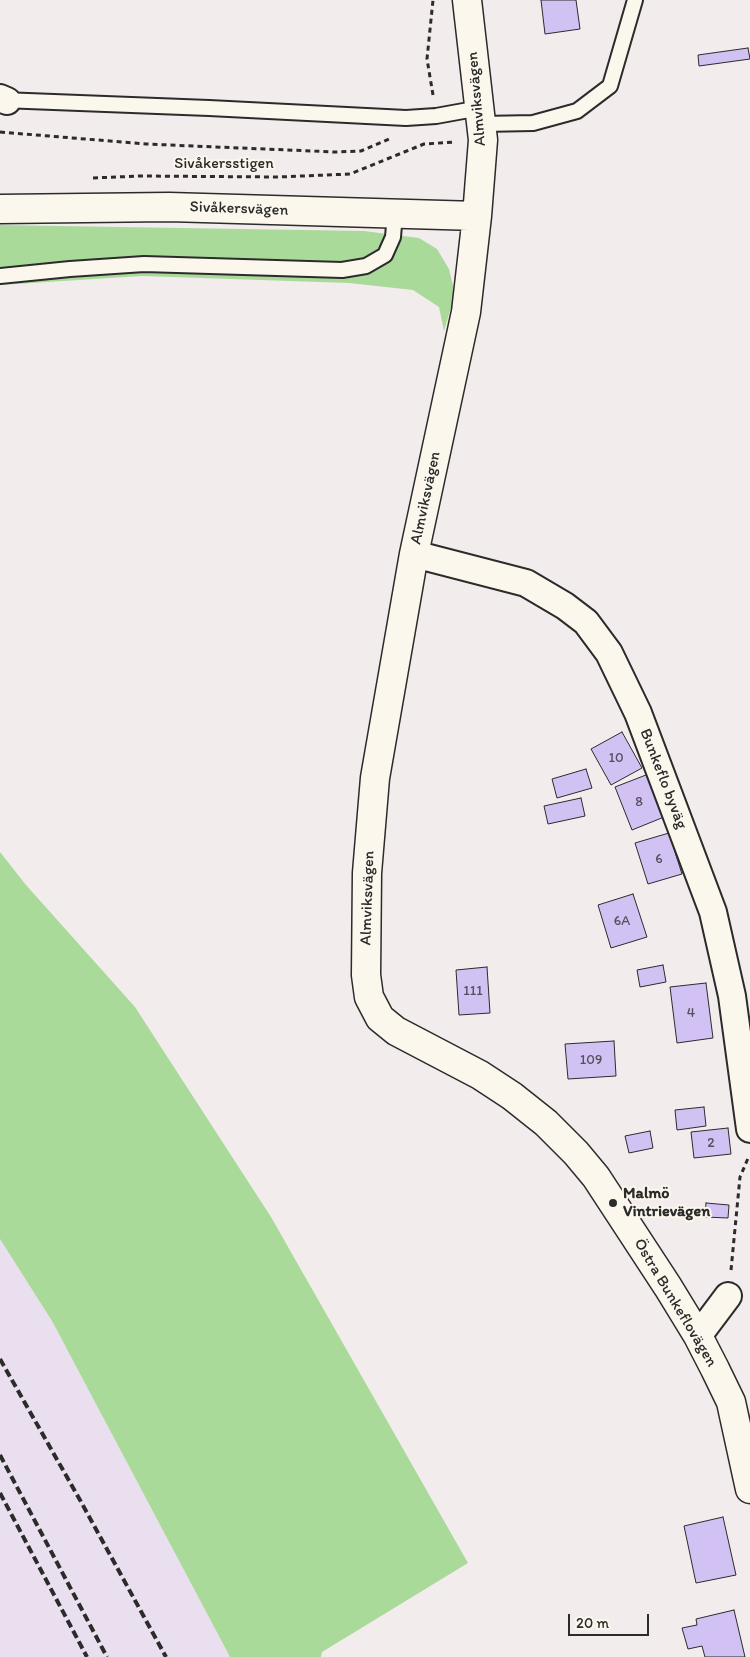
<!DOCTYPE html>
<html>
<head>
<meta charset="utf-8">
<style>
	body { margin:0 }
	#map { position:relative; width:750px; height:1657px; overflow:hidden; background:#f3eced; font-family:Itim,sans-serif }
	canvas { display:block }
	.scale { position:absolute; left:568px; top:1614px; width:81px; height:22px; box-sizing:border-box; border:2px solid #2b2b2b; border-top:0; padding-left:6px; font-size:15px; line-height:18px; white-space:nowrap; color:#2b2b2b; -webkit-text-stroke:4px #fbf7ec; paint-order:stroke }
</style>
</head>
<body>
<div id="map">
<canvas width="750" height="1657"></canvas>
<div class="scale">20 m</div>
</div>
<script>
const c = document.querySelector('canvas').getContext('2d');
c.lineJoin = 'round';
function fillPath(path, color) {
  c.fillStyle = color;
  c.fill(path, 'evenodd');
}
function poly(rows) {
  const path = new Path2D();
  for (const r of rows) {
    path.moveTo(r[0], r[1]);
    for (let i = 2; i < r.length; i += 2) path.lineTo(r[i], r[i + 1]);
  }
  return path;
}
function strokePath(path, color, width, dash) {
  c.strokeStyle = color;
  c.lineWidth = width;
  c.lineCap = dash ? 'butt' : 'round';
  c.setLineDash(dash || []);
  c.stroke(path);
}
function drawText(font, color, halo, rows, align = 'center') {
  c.font = font + ' Itim,sans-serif';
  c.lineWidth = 4;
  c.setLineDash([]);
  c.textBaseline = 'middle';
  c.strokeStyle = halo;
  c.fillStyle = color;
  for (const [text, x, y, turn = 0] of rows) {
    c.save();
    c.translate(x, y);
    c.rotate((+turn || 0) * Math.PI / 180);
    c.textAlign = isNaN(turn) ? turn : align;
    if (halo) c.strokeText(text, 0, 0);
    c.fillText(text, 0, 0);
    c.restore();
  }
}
fillPath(poly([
	[0,1239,52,1321,230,1657,0,1657]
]), '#e9dfef');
fillPath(poly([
	[0,225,364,231,419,238,437,249,449,269,455,294,444,331,439,307,413,290,349,283,142,276,0,285],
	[0,852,26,885,135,1007,271,1217,468,1563,322,1652,321,1657,230,1657,52,1321,0,1239]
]), '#aada9a');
const building = poly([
	[541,0,576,0,580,29,545,34,541,0],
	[748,48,750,59,699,66,698,55,748,48],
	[622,732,642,768,611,785,591,749,622,732],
	[586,769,592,788,557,798,552,779,586,769],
	[646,775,664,817,632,830,615,787,646,775],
	[581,798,585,816,548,824,544,806,581,798],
	[669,833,682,874,648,884,635,843,669,833],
	[633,894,647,937,611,948,598,905,633,894],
	[663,965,666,982,640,987,637,970,663,965],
	[487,967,490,1013,459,1015,456,970,487,967],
	[706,983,713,1038,677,1043,670,987,706,983],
	[614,1041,616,1076,568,1079,565,1044,614,1041],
	[704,1107,706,1126,677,1130,675,1110,704,1107],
	[728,1128,731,1154,694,1158,691,1132,728,1128],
	[650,1131,653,1148,629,1153,625,1136,650,1131],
	[706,1203,729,1205,728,1218,705,1217,706,1203],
	[723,1517,736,1575,696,1583,684,1526,723,1517],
	[734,1610,745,1657,705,1657,702,1646,688,1649,682,1628,697,1625,696,1619,734,1610]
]);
fillPath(building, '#d1c2f3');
strokePath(building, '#2b2b2b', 1);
const service = poly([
	[2,100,209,108,406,118,436,116,480,108],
	[482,124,533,123,577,111,610,86,635,0],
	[0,276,70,269,144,264,342,270,366,266,385,255,393,237,395,213]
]);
const minor = poly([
	[0,98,7,101],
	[414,554,526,583,565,606,586,622,609,653,638,713,713,912,732,996,750,1129],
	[698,1336,728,1296]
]);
const tertiary = poly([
	[467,0,483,140,477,216,466,312,414,554,375,778,367,873,366,975,369,997,380,1018,396,1031,480,1075,512,1096,546,1123,576,1153,596,1177,668,1287,698,1336,715,1369,731,1402,750,1489],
	[0,209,169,207,477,216]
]);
strokePath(service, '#2b2b2b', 18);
strokePath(minor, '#2b2b2b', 30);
strokePath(tertiary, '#2b2b2b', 31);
strokePath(poly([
	[433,95,427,59,433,0],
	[0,132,146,144,335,152,361,151,389,139],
	[93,178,140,176,278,177,350,174,424,144,456,142],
	[731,1270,740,1177,749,1156]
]), '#2b2b2b', 3, [5, 4]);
strokePath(service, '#fbf7ec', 14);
strokePath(minor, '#fbf7ec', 26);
strokePath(tertiary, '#fbf7ec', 28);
strokePath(poly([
	[0,1359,80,1500,166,1657],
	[0,1455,107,1657],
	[0,1493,87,1657]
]), '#2b2b2b', 4, [8, 4]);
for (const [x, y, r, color] of [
	[613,1203,5,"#2b2b2b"]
]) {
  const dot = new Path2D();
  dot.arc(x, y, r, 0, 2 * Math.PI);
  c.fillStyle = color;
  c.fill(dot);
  strokePath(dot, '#fbf7ec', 2);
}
drawText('14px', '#54515d', null, [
	["10",616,758],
	["8",639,802],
	["6",659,859],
	["6A",622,921],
	["111",473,991],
	["4",691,1013],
	["109",591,1060],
	["2",711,1143]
]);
drawText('16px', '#2b2b2b', '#fbf7ec', [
	["Almviksvägen",477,99,-95],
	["Sivåkersstigen",224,164],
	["Sivåkersvägen",239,209,2],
	["Almviksvägen",426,498,-78],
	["Bunkeflo byväg",663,779,69],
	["Almviksvägen",368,898,-88],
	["Östra Bunkeflovägen",675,1303,59]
]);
drawText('bold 16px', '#2b2b2b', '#fbf7ec', [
	["Malmö",623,1194],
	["Vintrievägen",623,1212]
], 'left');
</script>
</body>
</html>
